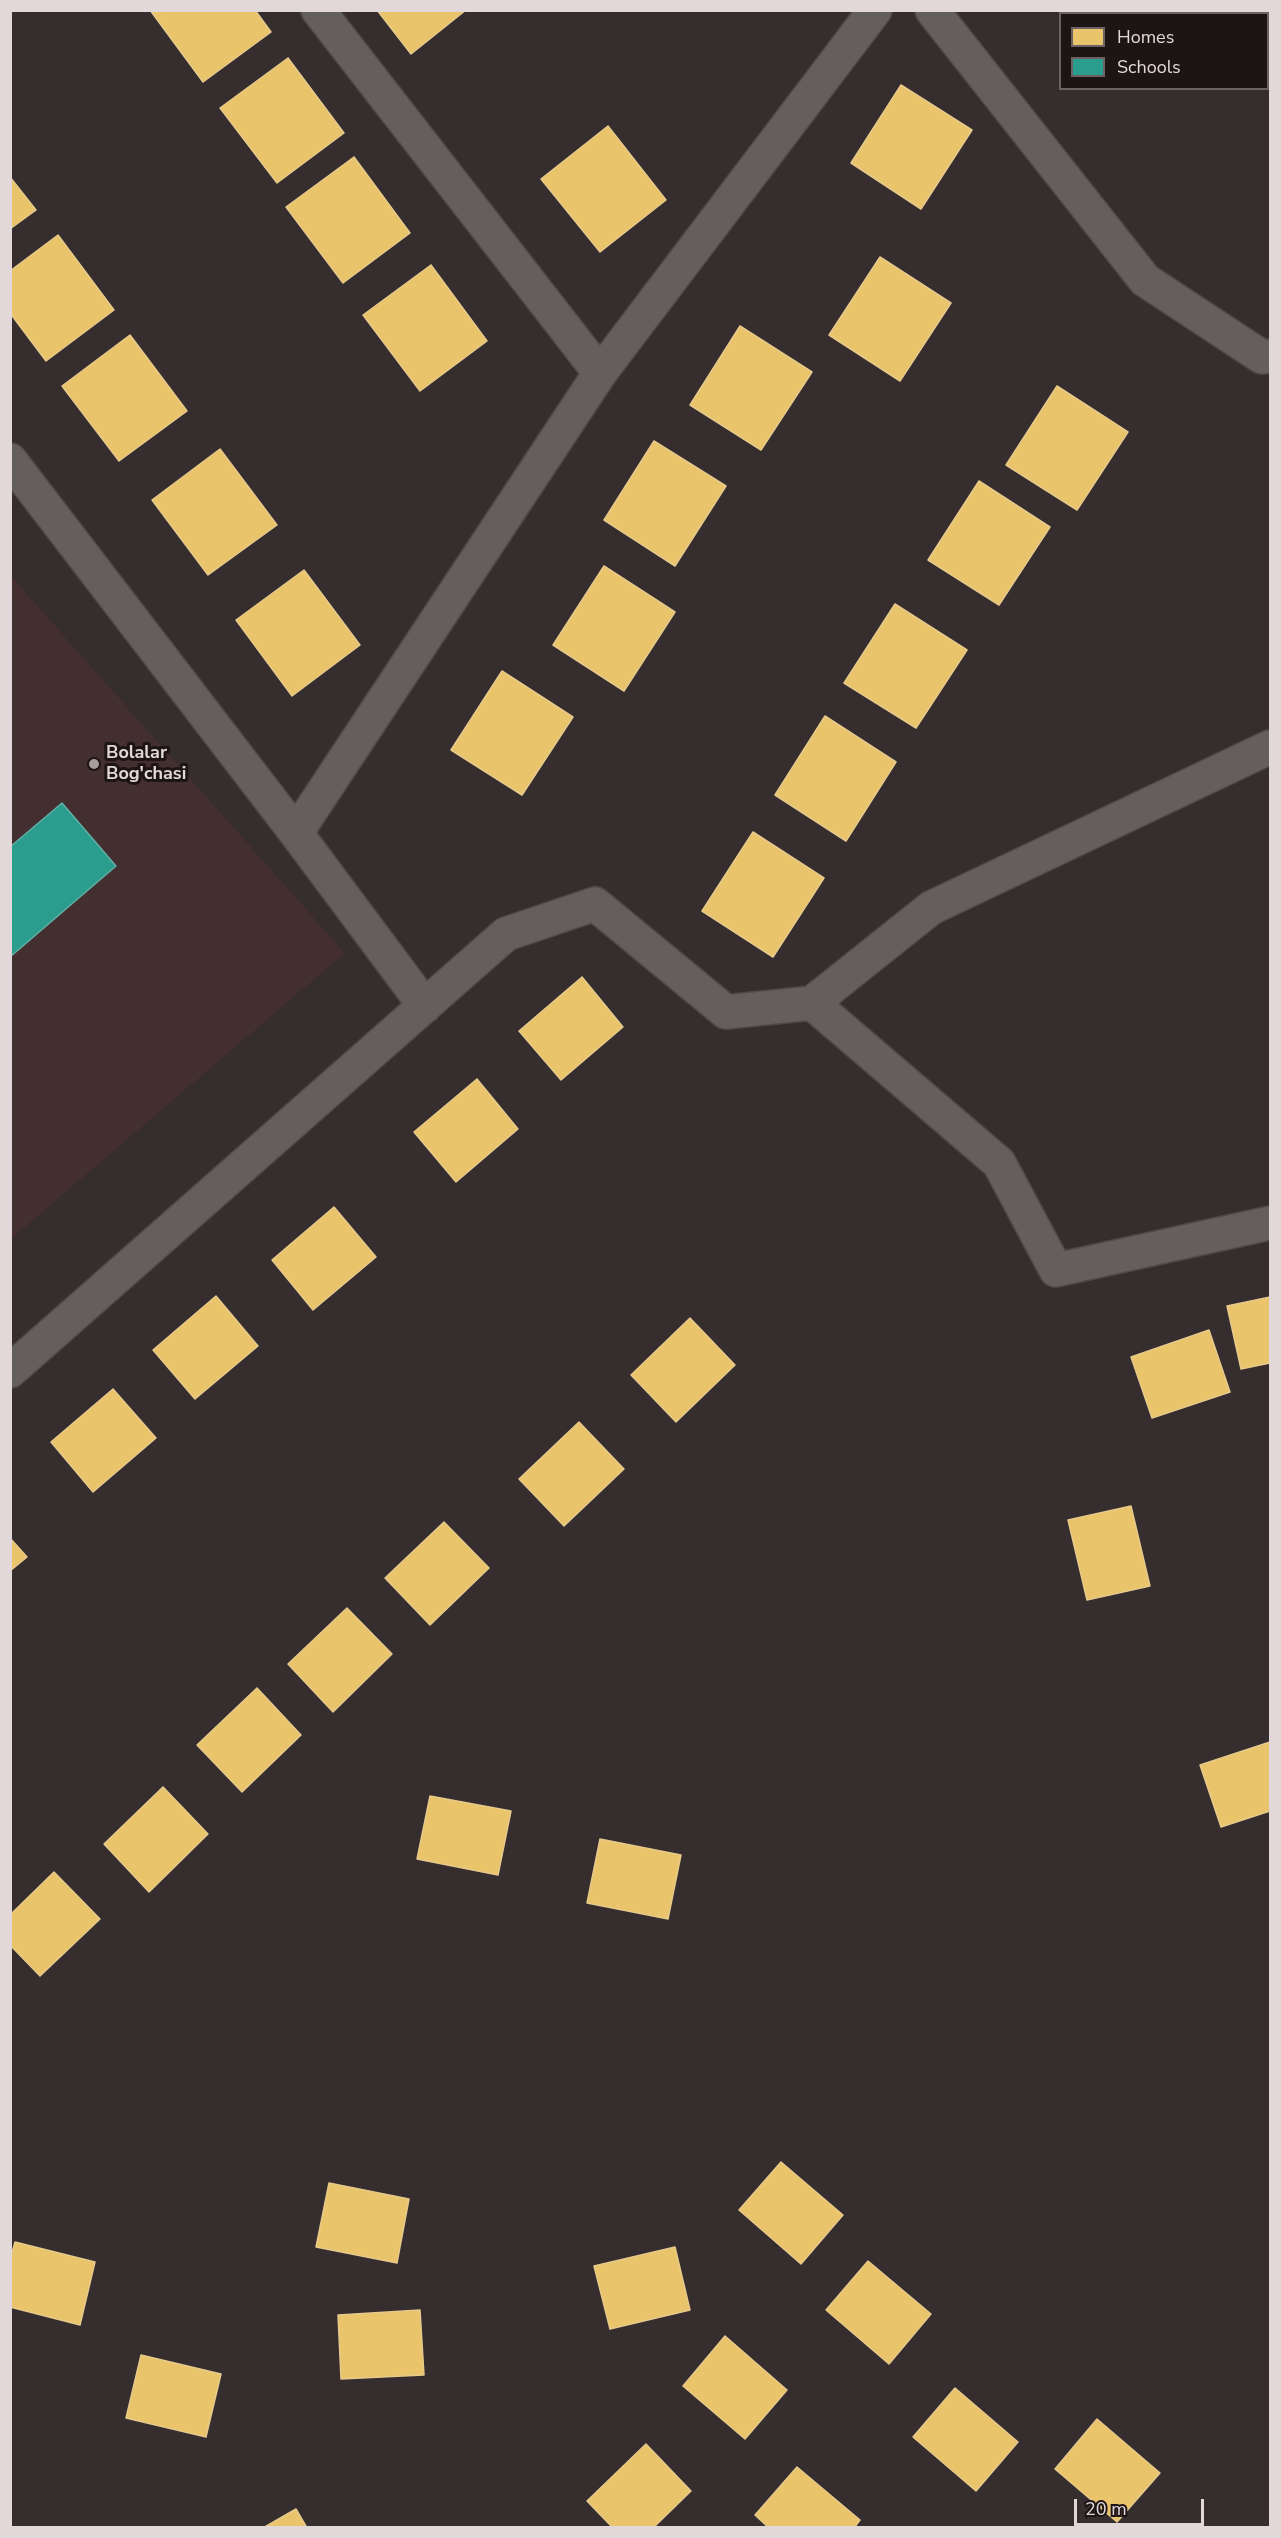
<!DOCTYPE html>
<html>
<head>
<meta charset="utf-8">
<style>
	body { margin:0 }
	#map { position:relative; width:1281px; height:2538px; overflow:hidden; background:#362d2e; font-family:"Nunito Sans",sans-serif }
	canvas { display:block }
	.frame { position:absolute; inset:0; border:12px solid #e3d8d9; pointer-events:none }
	.legend { position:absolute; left:1059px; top:12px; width:210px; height:78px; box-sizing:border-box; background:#1c1415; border:2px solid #6c6263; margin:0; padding:8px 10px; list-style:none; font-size:18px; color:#e3d8d9 }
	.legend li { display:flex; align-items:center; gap:12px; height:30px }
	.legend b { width:30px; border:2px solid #6c6263 }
	.scale { position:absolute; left:1074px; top:2499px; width:130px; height:27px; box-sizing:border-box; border:3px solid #e3d8d9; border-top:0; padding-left:8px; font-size:18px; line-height:21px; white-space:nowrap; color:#e3d8d9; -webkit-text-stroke:4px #1c1415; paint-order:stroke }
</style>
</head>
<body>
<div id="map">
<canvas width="1281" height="2538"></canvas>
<div class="frame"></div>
<ul class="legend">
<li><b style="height:16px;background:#e9c46a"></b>Homes</li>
<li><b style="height:16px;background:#2a9d8f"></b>Schools</li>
</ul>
<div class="scale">20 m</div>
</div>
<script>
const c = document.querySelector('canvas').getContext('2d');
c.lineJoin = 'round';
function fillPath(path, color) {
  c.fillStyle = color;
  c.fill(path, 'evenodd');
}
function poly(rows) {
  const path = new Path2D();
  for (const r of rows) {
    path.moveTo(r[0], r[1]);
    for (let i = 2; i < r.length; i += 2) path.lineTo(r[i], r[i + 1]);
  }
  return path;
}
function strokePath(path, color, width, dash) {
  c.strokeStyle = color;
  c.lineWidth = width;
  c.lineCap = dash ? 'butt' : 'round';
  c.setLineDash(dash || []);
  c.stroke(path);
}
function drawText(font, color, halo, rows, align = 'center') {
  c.font = font + ' "Nunito Sans",sans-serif';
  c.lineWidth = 6;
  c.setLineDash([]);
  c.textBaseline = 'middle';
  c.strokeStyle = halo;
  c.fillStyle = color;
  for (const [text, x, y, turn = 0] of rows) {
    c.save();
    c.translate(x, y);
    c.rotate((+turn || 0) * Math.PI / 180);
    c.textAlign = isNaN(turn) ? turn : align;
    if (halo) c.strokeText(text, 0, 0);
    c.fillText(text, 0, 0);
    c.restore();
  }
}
fillPath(poly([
	[10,575,345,953,11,1239,10,1239]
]), '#432e30');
const homes = poly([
	[150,10,255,10,271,32,203,82,150,10],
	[377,10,466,10,411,54,377,10],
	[288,58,344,133,277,183,220,108,288,58],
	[901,85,972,130,921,209,851,163,901,85],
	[608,126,666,200,600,252,541,179,608,126],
	[354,157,410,233,343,283,286,207,354,157],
	[10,177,36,210,10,229,10,177],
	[58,235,114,310,46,361,10,313,10,271,58,235],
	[880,257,951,303,900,381,829,335,880,257],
	[431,265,487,341,420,391,363,315,431,265],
	[740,326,812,372,761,450,690,405,740,326],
	[130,335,187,411,119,461,62,386,130,335],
	[1057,386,1128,432,1077,510,1006,465,1057,386],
	[654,441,726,486,675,566,604,520,654,441],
	[220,449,277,525,208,575,152,500,220,449],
	[979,481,1050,527,999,605,928,560,979,481],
	[604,566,675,612,624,691,553,645,604,566],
	[304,570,360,645,292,696,236,620,304,570],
	[895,604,967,650,916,728,844,683,895,604],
	[502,671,573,717,522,795,451,750,502,671],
	[825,716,896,762,846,841,775,795,825,716],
	[753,832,824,878,773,957,702,911,753,832],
	[582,977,623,1027,561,1080,519,1031,582,977],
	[477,1079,518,1129,456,1182,414,1132,477,1079],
	[334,1207,376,1257,313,1310,272,1260,334,1207],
	[216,1296,258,1346,195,1399,153,1350,216,1296],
	[1270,1297,1270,1363,1241,1369,1227,1306,1270,1297],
	[690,1318,735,1365,676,1422,631,1375,690,1318],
	[1209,1330,1230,1392,1152,1418,1131,1357,1209,1330],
	[113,1389,156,1438,93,1492,51,1442,113,1389],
	[579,1422,624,1469,564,1526,519,1479,579,1422],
	[1131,1506,1150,1586,1087,1600,1068,1520,1131,1506],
	[444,1522,489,1568,430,1625,385,1578,444,1522],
	[10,1538,27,1557,10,1571,10,1538],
	[347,1608,392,1654,333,1712,288,1664,347,1608],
	[257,1688,301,1735,242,1792,197,1745,257,1688],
	[1270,1742,1270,1811,1221,1827,1200,1765,1270,1742],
	[163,1787,208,1834,149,1892,104,1844,163,1787],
	[430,1796,511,1811,498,1875,417,1859,430,1796],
	[600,1839,681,1855,668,1919,587,1903,600,1839],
	[54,1872,100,1919,40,1976,10,1945,10,1915,54,1872],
	[781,2162,843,2215,801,2264,739,2210,781,2162],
	[329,2183,409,2199,397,2263,316,2247,329,2183],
	[15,2242,95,2262,80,2325,10,2307,10,2260,15,2242],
	[675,2247,690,2310,610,2329,594,2266,675,2247],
	[868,2261,931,2314,889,2364,826,2310,868,2261],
	[420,2310,424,2375,341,2379,338,2315,420,2310],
	[725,2336,787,2390,745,2439,683,2386,725,2336],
	[141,2355,221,2374,206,2437,126,2418,141,2355],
	[955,2388,1018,2442,976,2491,913,2437,955,2388],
	[1097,2419,1160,2473,1117,2522,1055,2469,1097,2419],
	[646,2444,691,2491,653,2528,613,2528,587,2501,646,2444],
	[797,2467,860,2520,854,2528,769,2528,755,2515,797,2467],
	[296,2509,307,2528,263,2528,296,2509]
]);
fillPath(homes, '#e9c46a');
strokePath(homes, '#e7ca8b', 1.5);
const schools = poly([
	[62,803,116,866,10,957,10,847,62,803]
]);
fillPath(schools, '#2a9d8f');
strokePath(schools, '#62afa5', 1.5);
const street = poly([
	[318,10,600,373],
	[932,10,1145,280,1262,357,1270,356],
	[10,460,296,833,425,1006],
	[296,833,600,373,875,10],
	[812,1003,999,1163,1056,1270,1270,1223],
	[10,1371,506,934,595,904,726,1012,812,1003,931,908,1270,747]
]);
strokePath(street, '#504949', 36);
strokePath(street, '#655e5e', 33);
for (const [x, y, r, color] of [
	[94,764,6,"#a69c9d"]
]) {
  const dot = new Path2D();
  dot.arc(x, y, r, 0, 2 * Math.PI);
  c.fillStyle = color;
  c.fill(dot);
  strokePath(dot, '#1c1415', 2);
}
drawText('bold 18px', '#e3d8d9', '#1c1415', [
	["Bolalar",106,754],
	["Bog'chasi",106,775]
], 'left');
</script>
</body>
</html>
